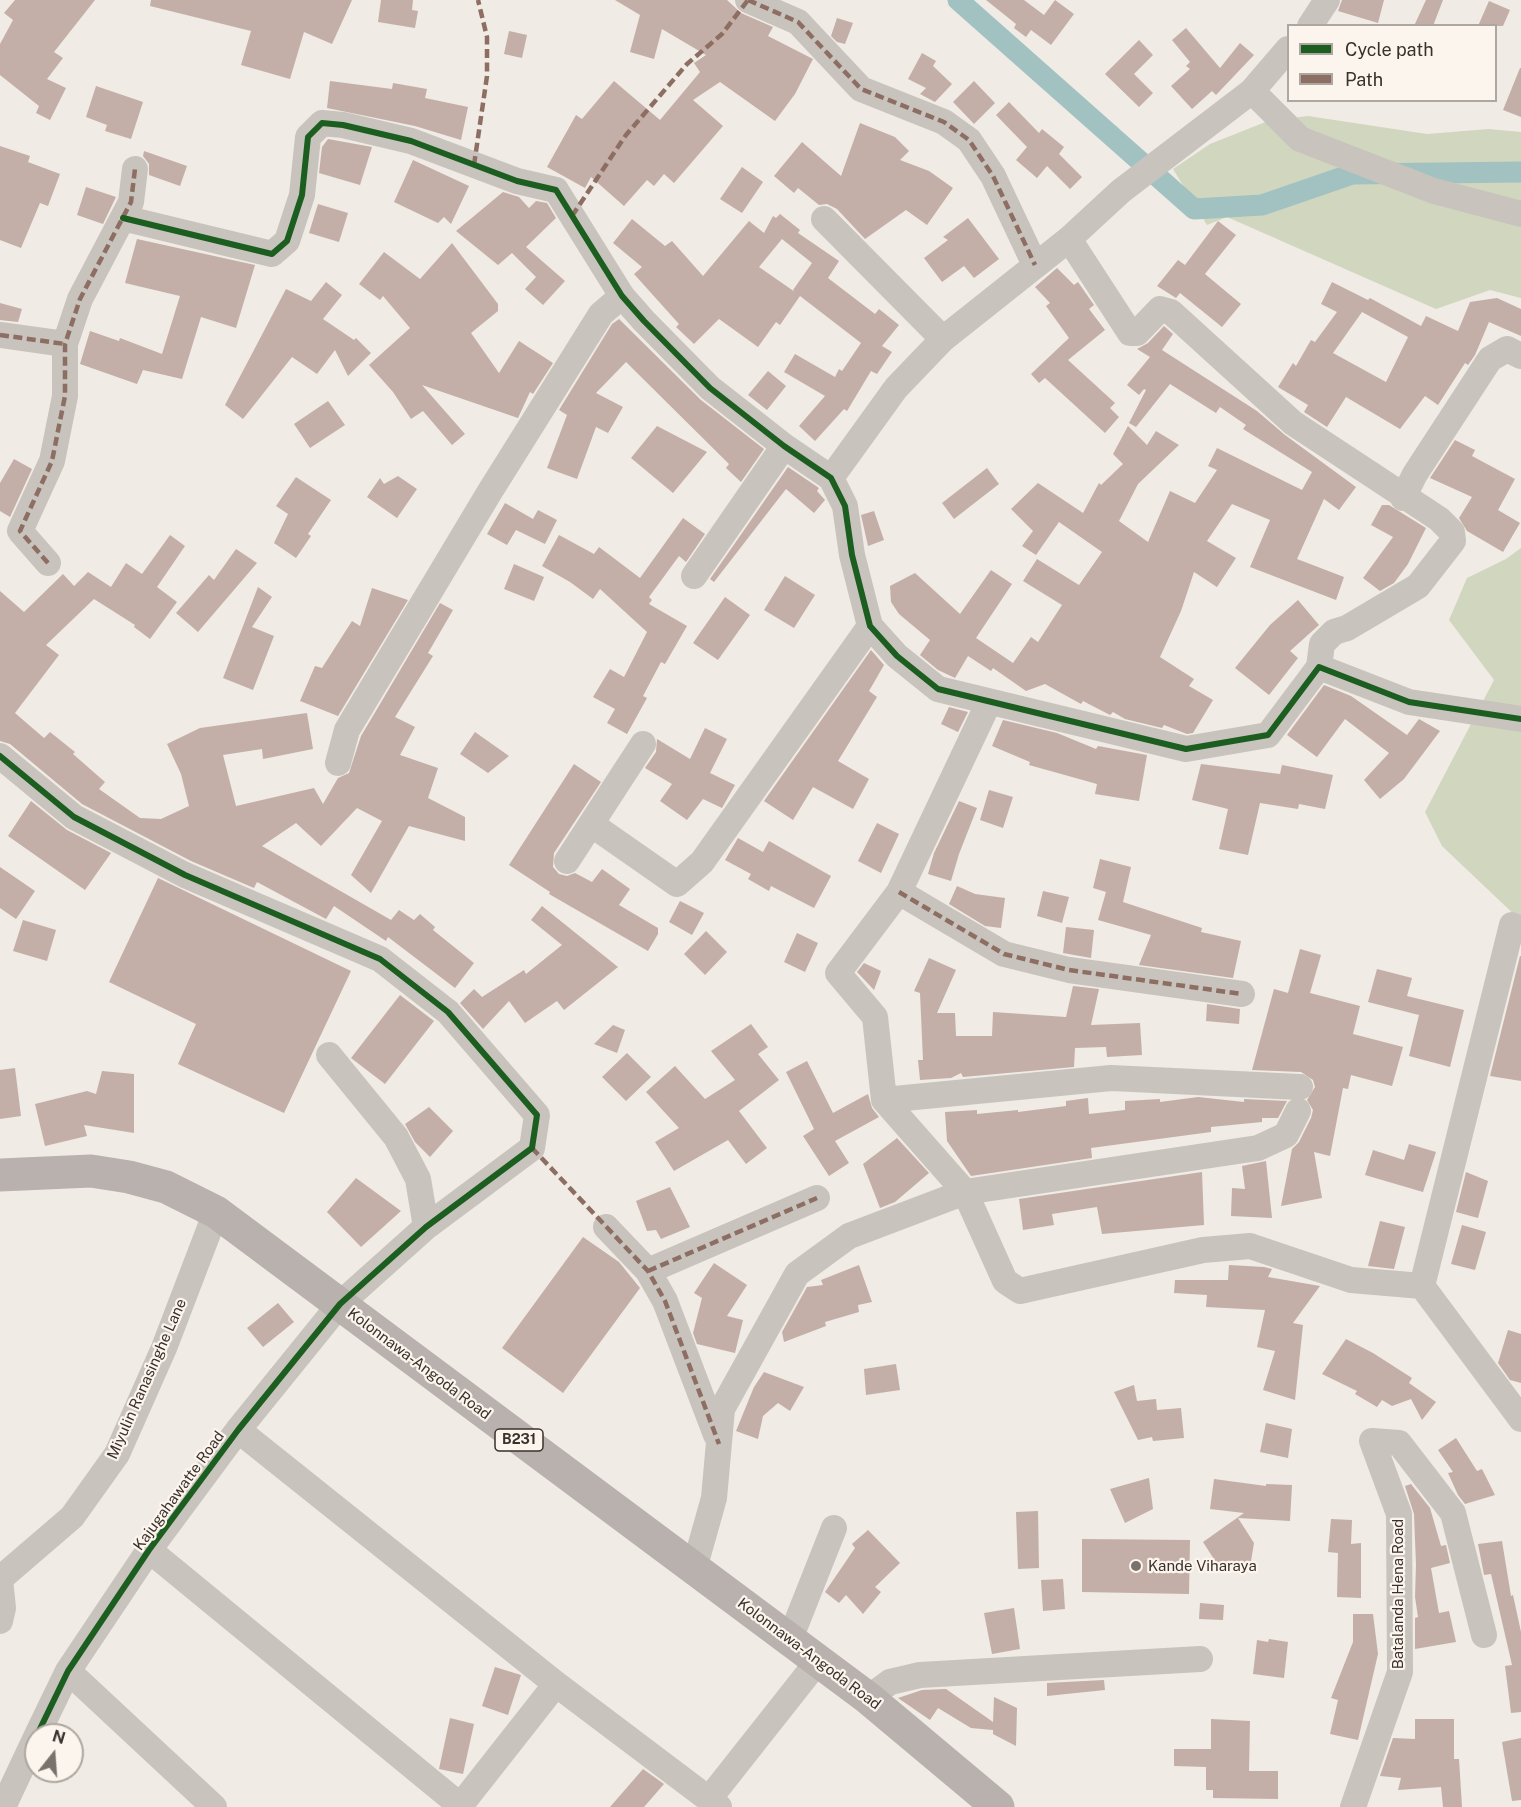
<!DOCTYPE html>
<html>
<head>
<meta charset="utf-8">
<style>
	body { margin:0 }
	#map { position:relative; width:1521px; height:1807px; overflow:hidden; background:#f0ebe5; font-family:"Public Sans",sans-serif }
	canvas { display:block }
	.legend { position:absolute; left:1287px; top:24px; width:210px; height:78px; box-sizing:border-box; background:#fbf5ee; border:2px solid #aea6a0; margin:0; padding:8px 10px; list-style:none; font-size:18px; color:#3b302b }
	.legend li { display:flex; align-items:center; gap:12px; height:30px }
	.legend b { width:30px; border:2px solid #aea6a0 }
	.north { position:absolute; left:24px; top:1723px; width:60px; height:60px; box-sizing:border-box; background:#fbf5ee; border:2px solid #aea6a0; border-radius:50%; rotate:17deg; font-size:16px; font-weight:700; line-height:24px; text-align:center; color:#3b302b }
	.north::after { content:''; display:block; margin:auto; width:21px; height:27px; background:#7a716c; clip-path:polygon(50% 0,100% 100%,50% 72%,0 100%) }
</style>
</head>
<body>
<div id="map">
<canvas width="1521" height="1807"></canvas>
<ul class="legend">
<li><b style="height:8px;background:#1b5e20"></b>Cycle path</li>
<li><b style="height:8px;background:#8d6e63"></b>Path</li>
</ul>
<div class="north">N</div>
</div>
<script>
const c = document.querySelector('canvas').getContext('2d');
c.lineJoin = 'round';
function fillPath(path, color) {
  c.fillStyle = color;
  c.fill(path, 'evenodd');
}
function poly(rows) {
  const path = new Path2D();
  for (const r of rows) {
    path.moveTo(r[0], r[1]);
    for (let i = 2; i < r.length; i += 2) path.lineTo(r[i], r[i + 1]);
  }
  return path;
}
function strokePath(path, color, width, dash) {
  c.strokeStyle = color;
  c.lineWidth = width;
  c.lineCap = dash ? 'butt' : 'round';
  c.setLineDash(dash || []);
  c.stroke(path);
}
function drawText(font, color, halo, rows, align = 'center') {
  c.font = font + ' "Public Sans",sans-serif';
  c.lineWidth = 4.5;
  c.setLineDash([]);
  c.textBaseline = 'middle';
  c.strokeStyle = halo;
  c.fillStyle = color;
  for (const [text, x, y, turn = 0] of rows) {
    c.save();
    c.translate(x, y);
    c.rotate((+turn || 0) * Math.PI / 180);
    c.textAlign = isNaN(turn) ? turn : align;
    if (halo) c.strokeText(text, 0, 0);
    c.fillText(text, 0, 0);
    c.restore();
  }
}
fillPath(poly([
	[1308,116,1427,134,1489,129,1521,132,1521,298,1490,290,1436,309,1227,217,1207,225,1173,169,1210,144,1268,121],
	[1521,548,1521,921,1442,846,1425,812,1494,680,1449,620,1467,578,1506,559]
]), '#d1d6bf');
strokePath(poly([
	[958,0,1194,209,1262,205,1352,174,1521,172]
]), '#a1c2c1', 21);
fillPath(poly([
	[15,0,95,0,54,52,63,58,47,79,66,88,50,120,36,113,39,106,0,75,0,44,13,20,4,13],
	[151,0,352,0,332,44,304,32,290,79,241,65,251,31,150,6],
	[381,0,413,0,412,10,418,11,415,28,378,22],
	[615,0,727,0,741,13,773,27,768,36,813,59,795,94,775,121,720,82,693,100,723,126,674,183,664,174,654,186,647,180,624,206,591,177,585,188,547,167,576,115,582,119,614,81,660,120,700,72,694,63,706,55,662,29,654,59,630,52,640,15],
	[986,0,1024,0,1044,15,1055,0,1074,14,1051,45,1031,30,1026,37,1014,28,1016,24],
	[1342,0,1384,0,1378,23,1338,11],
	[1426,0,1443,0,1433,26,1414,26],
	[1489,1,1510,10,1503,26,1478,26],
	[837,18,853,23,845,44,837,42,831,36],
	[1186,28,1220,68,1240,43,1254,55,1216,95,1212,91,1192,109,1171,86,1190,69,1186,66,1190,62,1172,40],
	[509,31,527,35,522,58,504,54],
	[1139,40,1153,55,1134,74,1153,93,1139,107,1105,74],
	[922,53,936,61,933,66,952,84,935,102,920,94,926,88,908,79],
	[1520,68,1521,68,1521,117,1503,110],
	[330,81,392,89,393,83,427,89,425,98,468,107,461,140,415,126,327,108],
	[974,81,995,103,974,124,953,102],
	[96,86,143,102,131,139,105,131,107,125,86,117],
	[1009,102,1039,133,1042,129,1064,147,1059,154,1082,177,1070,189,1047,166,1037,178,1016,160,1027,147,996,115],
	[860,123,895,137,909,151,900,160,929,171,953,188,927,225,906,210,865,239,837,209,827,204,819,205,798,188,794,193,774,176,802,142,841,176],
	[328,139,372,147,360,185,319,173,322,147],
	[0,146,30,156,28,162,60,174,48,206,40,203,21,248,0,240],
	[144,151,187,166,180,186,149,175,149,164,143,156],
	[413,160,469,186,451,224,444,217,438,223,394,202],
	[742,167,763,182,742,213,720,199],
	[86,187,116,197,103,224,77,215],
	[503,192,519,197,529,208,536,201,547,203,556,218,526,247,565,281,543,305,525,289,536,277,512,253,498,265,456,231],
	[318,204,348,213,339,242,309,233],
	[780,214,800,230,798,233,839,261,828,278,875,314,879,309,899,325,882,346,892,352,877,374,871,371,847,411,844,409,815,441,799,426,825,396,784,372,795,354,835,377,839,369,842,371,861,343,800,296,780,325,776,322,758,347,719,319,694,344,676,327,679,324,634,274,642,267,613,243,632,219,665,246,672,241,703,276,749,221,764,233,773,216,776,218],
	[782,239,812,263,793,290,795,292,759,267],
	[968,218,999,259,974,278,964,266,942,282,924,258,948,240,943,237],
	[1218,221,1236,235,1205,274,1241,304,1222,327,1180,293,1176,298,1157,286,1178,260,1185,265],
	[137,239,255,265,236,328,201,317,182,379,143,370,137,384,80,364,90,331,119,341,120,338,162,354,180,296,125,283],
	[452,243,498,304,498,311,471,333,499,373,519,341,553,363,533,394,530,392,518,418,422,385,465,434,452,445,423,411,411,419,393,392,369,365,410,328,383,296,380,300,359,284,384,252,420,279],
	[1057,268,1074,285,1078,282,1094,305,1089,309,1105,330,1068,360,1115,403,1110,408,1119,417,1105,433,1045,378,1039,383,1031,374,1069,338,1046,306,1050,303,1035,287],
	[326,282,342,295,323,319,354,340,356,338,371,353,348,376,335,350,317,374,292,357,243,419,225,405,286,289,311,301],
	[1332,282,1368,300,1370,298,1421,326,1426,316,1458,331,1470,302,1497,298,1521,309,1521,336,1489,322,1475,355,1468,365,1465,363,1438,405,1425,396,1400,429,1346,397,1327,427,1304,412,1308,405,1278,387,1293,363,1296,366,1311,340,1315,342,1337,312,1321,304],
	[1362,312,1408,337,1386,382,1333,353],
	[0,303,22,309,18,322,0,320],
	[619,319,701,400,764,449,741,482,726,468,729,464,626,362,596,393,623,407,608,433,596,427,577,479,547,468,567,415,559,410,612,324],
	[1164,326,1173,334,1162,350,1257,411,1285,435,1356,487,1339,510,1324,499,1297,559,1344,577,1336,600,1250,567,1270,520,1232,504,1207,541,1236,558,1217,587,1194,572,1181,611,1160,657,1194,679,1189,686,1213,700,1193,733,1187,734,1164,725,1162,728,1125,719,1113,712,1110,715,1083,701,1081,704,1045,684,1026,691,993,668,991,671,968,656,955,678,938,670,920,655,930,640,899,614,891,602,890,586,915,573,960,614,991,570,1012,584,976,638,1013,663,1031,637,1038,642,1062,605,1023,581,1037,559,1079,585,1102,552,1059,522,1036,555,1022,546,1033,531,1011,509,1038,483,1083,513,1099,483,1101,485,1123,464,1113,454,1128,426,1147,445,1156,431,1179,445,1138,484,1119,521,1148,542,1170,491,1195,503,1217,470,1208,466,1217,448,1302,490,1312,472,1243,429,1246,425,1220,407,1216,413,1170,384,1136,427,1129,423,1146,390,1144,389,1139,395,1127,385,1150,357,1137,349,1148,343],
	[768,371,786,386,767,410,748,395],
	[328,401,345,425,310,448,294,424],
	[657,426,707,452,673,493,631,458],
	[1455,440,1475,450,1472,456,1515,479,1498,510,1520,523,1503,552,1467,531,1459,518,1472,497,1430,478],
	[14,459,32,469,10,517,0,511,0,483],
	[788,467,819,488,817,491,825,500,814,513,786,489,714,582,710,579],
	[987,468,999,484,954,519,942,503],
	[398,476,417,489,397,518,367,497,380,478,384,484],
	[296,477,331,500,308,534,311,536,296,558,274,543,288,514,276,506],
	[505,503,533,519,538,510,557,520,545,544,516,530,507,545,487,534],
	[1382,505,1389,505,1426,528,1408,564,1394,583,1380,591,1363,578,1393,537,1371,525],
	[874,511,884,540,868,546,861,515],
	[683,518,705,534,686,562,679,556,649,597,652,600,649,604,687,626,665,664,661,662,643,696,647,698,627,734,607,723,615,709,593,697,610,669,624,677,647,632,600,589,593,599,570,582,542,566,559,535,594,554,599,547,640,578],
	[170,535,185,546,157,587,177,602,150,639,134,627,135,625,94,599,46,645,59,655,15,713,44,738,50,732,75,752,73,754,105,782,99,789,140,818,161,819,189,806,181,774,167,744,200,728,307,713,313,749,263,759,262,749,223,755,236,806,314,788,323,804,338,778,349,773,361,736,440,603,453,610,428,653,433,656,395,717,415,727,400,755,438,768,428,798,465,817,465,841,409,826,371,893,351,875,382,821,357,808,321,846,296,823,262,846,391,920,399,910,414,920,420,914,435,927,433,930,474,963,455,988,388,937,386,941,334,906,326,919,257,882,254,888,191,861,82,804,10,744,0,741,0,591,24,612,63,574,74,586,88,572,111,587,126,563,142,574],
	[236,549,257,563,198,632,176,613,209,575,214,580],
	[514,564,544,577,534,601,504,589],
	[785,576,815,595,794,628,764,610],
	[258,587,272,597,252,627,274,636,253,690,223,678],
	[372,588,408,600,338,716,300,701,315,666,322,668,352,621,360,626],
	[725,597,750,615,718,660,693,643],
	[1298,600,1319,625,1290,651,1298,658,1269,695,1235,668,1270,625],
	[871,650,884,665,869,691,877,697,838,761,869,779,853,809,813,787,793,820,764,801],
	[1324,685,1351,696,1407,735,1419,719,1440,731,1404,779,1380,799,1364,780,1389,753,1345,719,1317,757,1287,735],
	[949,707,968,712,958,732,941,724],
	[1003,720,1057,733,1096,749,1098,746,1147,755,1139,801,1095,794,1097,784,1029,765,1030,762,992,746],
	[705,728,727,739,710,773,735,785,722,808,703,799,687,820,660,801,672,784,645,768,656,752,657,739,690,759],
	[475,732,509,756,488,773,460,754],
	[574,764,601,782,554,853,553,867,559,874,567,876,575,873,592,882,602,869,630,889,619,905,658,928,658,934,648,951,549,894,550,892,509,865],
	[1201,764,1280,774,1282,765,1333,775,1325,809,1299,804,1298,809,1260,803,1248,855,1219,849,1228,809,1192,800],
	[989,790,1013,797,1003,828,980,820],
	[31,801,67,830,111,853,85,890,8,836],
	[959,801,977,808,959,854,951,881,928,874,934,853],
	[877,823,899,834,881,873,858,861],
	[738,838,763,852,769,841,831,876,814,908,771,886,769,891,748,879,751,874,725,860],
	[1100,859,1131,867,1123,902,1202,928,1201,932,1241,941,1233,978,1139,965,1151,935,1098,920,1106,892,1093,888],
	[0,867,35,891,16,919,0,908],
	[158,878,351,971,284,1113,178,1064,196,1024,109,982],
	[957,886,975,894,1005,898,1001,928,985,926,949,904],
	[1043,891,1069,897,1062,923,1037,916],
	[680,901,704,913,692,935,669,922],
	[542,906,618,967,564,1010,557,1001,525,1023,509,1001,483,1029,460,1003,474,989,482,997,524,970,526,974,562,945,531,920],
	[23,920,56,930,47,961,13,951],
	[1066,927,1094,930,1091,958,1063,953],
	[706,931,727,952,705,975,684,954],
	[797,933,818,943,805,972,784,962],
	[1300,949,1321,955,1310,993,1360,1006,1353,1034,1403,1047,1392,1086,1351,1075,1348,1089,1343,1088,1330,1156,1314,1152,1322,1198,1281,1206,1292,1149,1299,1142,1311,1118,1313,1110,1307,1100,1315,1087,1313,1080,1301,1072,1252,1070,1274,989,1288,993],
	[1520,956,1521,956,1521,1081,1490,1076],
	[929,958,956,970,937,1013,955,1013,956,1036,992,1036,993,1012,1066,1017,1073,986,1099,989,1091,1025,1140,1023,1142,1055,1107,1057,1106,1047,1075,1048,1074,1067,963,1077,961,1073,951,1078,920,1080,918,1060,923,1060,920,993,914,991],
	[864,963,881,971,874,990,857,972],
	[1377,969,1412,978,1407,996,1464,1010,1450,1067,1409,1056,1419,1015,1368,1002],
	[400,995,434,1021,385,1084,351,1058],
	[1207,1004,1240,1009,1239,1024,1206,1021],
	[751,1024,768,1047,758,1054,779,1080,739,1111,767,1148,746,1164,728,1140,674,1171,655,1142,679,1128,646,1092,675,1066,705,1099,735,1080,711,1051],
	[613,1025,625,1030,617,1053,594,1044],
	[627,1053,651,1077,626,1101,602,1077],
	[807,1061,833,1113,868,1094,872,1108,879,1117,835,1141,849,1163,829,1176,803,1136,814,1129,786,1072],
	[15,1068,21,1116,0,1119,0,1070],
	[102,1071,134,1074,134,1133,84,1125,87,1136,45,1146,35,1104,87,1091,96,1094],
	[1198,1097,1244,1102,1244,1099,1287,1101,1278,1118,1262,1118,1262,1122,1211,1127,1211,1132,1091,1148,1092,1158,971,1176,947,1141,945,1112,977,1110,977,1114,1018,1110,1018,1112,1066,1106,1066,1101,1088,1098,1089,1114,1125,1110,1125,1101,1160,1099,1160,1102],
	[429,1107,453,1131,430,1157,415,1142,405,1124],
	[897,1138,929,1173,895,1202,880,1208,863,1164],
	[1409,1144,1436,1152,1423,1192,1365,1175,1373,1150,1404,1160],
	[1266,1161,1272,1218,1231,1216,1232,1188,1245,1189,1242,1166],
	[1202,1172,1204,1225,1102,1234,1097,1207,1052,1214,1054,1225,1023,1230,1019,1199],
	[1466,1172,1488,1181,1478,1218,1456,1212],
	[356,1178,401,1211,361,1247,327,1212],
	[670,1187,690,1227,661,1239,656,1230,647,1231,636,1201],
	[1380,1221,1405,1227,1394,1269,1368,1266],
	[1462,1225,1486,1232,1475,1270,1451,1264],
	[583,1237,619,1262,640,1288,563,1393,502,1348],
	[714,1263,747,1285,727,1316,743,1320,735,1353,697,1344,693,1333,702,1298,694,1293],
	[859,1265,872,1302,858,1305,859,1312,825,1322,826,1326,784,1342,782,1332,807,1287,823,1285,821,1280],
	[1229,1265,1264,1267,1272,1269,1268,1277,1320,1286,1293,1323,1303,1325,1295,1400,1263,1390,1275,1351,1257,1347,1265,1310,1206,1307,1207,1295,1174,1293,1175,1280,1228,1280],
	[278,1303,294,1322,263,1347,247,1328],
	[1508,1330,1521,1334,1521,1383,1510,1380,1498,1363],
	[1346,1339,1373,1353,1412,1378,1409,1383,1436,1402,1422,1420,1411,1399,1392,1406,1382,1400,1377,1407,1355,1394,1357,1391,1322,1374],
	[896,1364,900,1390,866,1395,864,1369],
	[764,1372,804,1387,790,1411,778,1403,763,1416,758,1439,736,1431,754,1387],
	[1134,1385,1137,1401,1156,1399,1157,1410,1181,1408,1184,1438,1153,1441,1152,1437,1138,1440,1114,1392],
	[1266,1423,1292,1429,1288,1458,1260,1452],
	[1456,1438,1477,1471,1482,1469,1495,1495,1465,1504,1458,1495,1448,1473,1453,1472,1438,1450],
	[1149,1478,1153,1509,1125,1523,1110,1489],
	[1214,1479,1266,1486,1266,1484,1292,1485,1290,1521,1238,1518,1254,1543,1251,1561,1235,1570,1219,1567,1203,1542,1244,1513,1210,1509],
	[1411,1484,1430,1508,1441,1546,1446,1545,1450,1563,1431,1568,1439,1613,1449,1611,1456,1642,1415,1649,1415,1618,1418,1617,1415,1597,1416,1565,1414,1514,1405,1486],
	[1038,1511,1039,1568,1018,1569,1016,1512],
	[1331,1519,1352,1520,1351,1544,1361,1543,1361,1598,1337,1597,1338,1553,1328,1552],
	[868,1530,900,1563,875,1587,881,1592,863,1614,846,1595,839,1603,825,1592,855,1548,852,1544],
	[1082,1539,1190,1540,1189,1594,1082,1592],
	[1502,1541,1511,1596,1513,1595,1521,1632,1521,1712,1511,1713,1505,1666,1512,1665,1491,1574,1484,1575,1478,1544],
	[1063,1579,1065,1609,1043,1611,1041,1580],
	[1200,1603,1224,1605,1223,1620,1199,1619],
	[1014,1608,1020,1649,992,1654,984,1613],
	[1353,1614,1373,1614,1378,1654,1358,1740,1330,1734,1338,1700,1331,1698,1353,1642],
	[1269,1639,1288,1642,1284,1678,1253,1674,1257,1640,1268,1642],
	[495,1667,521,1675,508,1715,482,1706],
	[1104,1680,1105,1690,1047,1696,1047,1683],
	[946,1689,993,1722,994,1697,1017,1708,1016,1746,993,1734,993,1730,971,1728,938,1708,930,1720,898,1698,922,1690],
	[450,1718,474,1724,463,1774,439,1769],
	[1211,1719,1250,1721,1249,1771,1278,1771,1278,1799,1213,1798,1213,1790,1206,1790,1206,1767,1174,1766,1174,1749,1211,1749],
	[1415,1719,1454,1719,1454,1759,1459,1759,1462,1807,1443,1807,1441,1787,1398,1790,1401,1778,1380,1776,1393,1738,1415,1739],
	[1521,1738,1521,1800,1512,1801,1502,1742],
	[643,1769,664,1784,644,1807,610,1807]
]), '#c3afa7');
strokePath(poly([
	[748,0,798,22,861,89,944,122,969,140,993,176,1035,265],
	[1310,26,1327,0],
	[1252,91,1300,139,1434,191,1521,214],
	[123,218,272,254,287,241,302,195,308,137,322,123,343,125,411,141,517,181,556,190,622,296,644,321,710,388,784,446,831,478,845,506,852,555,870,626,897,656,938,689,1186,749,1268,735,1319,667,1409,702,1521,719],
	[824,219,943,339],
	[1069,239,1130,333,1137,333,1160,309,1171,312,1293,423,1439,519,1452,532,1453,541,1418,586,1347,628,1334,632,1322,644,1319,667],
	[0,335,65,344],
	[831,478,896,388,943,339,1069,239,1121,191,1252,91,1288,49],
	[1403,498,1415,474,1490,359,1507,349,1521,356],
	[48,563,20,531,52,461,65,396,65,344,80,299,131,202,135,169],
	[694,576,784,446],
	[989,702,899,892,838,973,875,1017,884,1100,965,1192,1005,1281,1020,1291,1203,1250,1250,1246,1351,1280,1422,1286,1521,1419],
	[0,756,74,817,185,875,380,959,448,1012,537,1115,532,1148,426,1227,340,1304,238,1430,149,1550,68,1671,37,1735],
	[338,763,347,730,489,493,601,314,622,296],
	[591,824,677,884,702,862,870,626],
	[567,861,643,744],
	[899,892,1004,954,1069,970,1242,994],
	[329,1055,396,1137,418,1179,426,1227],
	[884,1100,1111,1078,1300,1087],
	[606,1227,648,1271,665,1301,716,1435],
	[648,1271,817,1198],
	[1422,1286,1512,925],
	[238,1430,556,1684,719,1807],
	[149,1550,462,1807],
	[694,1569,714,1498,722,1409,797,1274,849,1236,965,1192,1258,1148,1286,1135,1298,1111],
	[0,1579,72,1517,117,1454,164,1348,216,1212],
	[0,1579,3,1608,0,1621],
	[790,1639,834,1528],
	[68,1671,214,1807],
	[868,1698,890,1682,920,1675,1200,1659],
	[709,1799,818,1661],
	[460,1806,556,1684],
	[3,1807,36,1737],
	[1353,1807,1400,1672,1399,1514,1372,1441,1399,1443,1453,1513,1484,1635]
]), '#c9c3be', 26);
strokePath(poly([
	[0,1175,91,1171,129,1177,166,1187,216,1212,868,1698,998,1807]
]), '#b8b1ad', 33);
strokePath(poly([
	[748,0,798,22,861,89,944,122,969,140,993,176,1035,265],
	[474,165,487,76,487,37,478,0],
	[572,216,626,135,687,64,722,34,748,0],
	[0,335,65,344],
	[48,563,20,531,52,461,65,396,65,344,80,299,131,202,135,169],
	[899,892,1004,954,1069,970,1242,994],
	[532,1148,648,1271,665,1301,719,1444],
	[648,1271,817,1198]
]), '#8d6e63', 4.5, [9, 4.5]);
strokePath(poly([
	[123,218,272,254,287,241,302,195,308,137,322,123,343,125,411,141,517,181,556,190,622,296,644,321,710,388,784,446,831,478,845,506,852,555,870,626,897,656,938,689,1186,749,1268,735,1319,667,1409,702,1521,719],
	[0,756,74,817,185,875,380,959,448,1012,537,1115,532,1148,426,1227,340,1304,238,1430,149,1550,68,1671,37,1735]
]), '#1b5e20', 6);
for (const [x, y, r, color] of [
	[1136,1566,6,"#7a716c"]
]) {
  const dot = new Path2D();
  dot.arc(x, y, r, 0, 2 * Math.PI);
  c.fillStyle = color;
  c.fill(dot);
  strokePath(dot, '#fbf5ee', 2);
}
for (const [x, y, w] of [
	[519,1440,48]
]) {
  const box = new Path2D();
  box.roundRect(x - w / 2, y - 11, w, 22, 4.5);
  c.fillStyle = '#fbf5ee';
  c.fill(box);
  strokePath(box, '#3b302b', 1.5);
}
drawText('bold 14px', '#3b302b', null, [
	["B231",519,1440]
]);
drawText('15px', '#3b302b', '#fbf5ee', [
	["Kolonnawa-Angoda Road",419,1364,37],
	["Miyulin Ranasinghe Lane",147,1379,-66],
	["Kajugahawatte Road",179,1491,-54],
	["Batalanda Hena Road",1398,1594,-90],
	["Kolonnawa-Angoda Road",809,1654,37]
]);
drawText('15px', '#3b302b', '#fbf5ee', [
	["Kande Viharaya",1148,1566]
], 'left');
</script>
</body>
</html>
